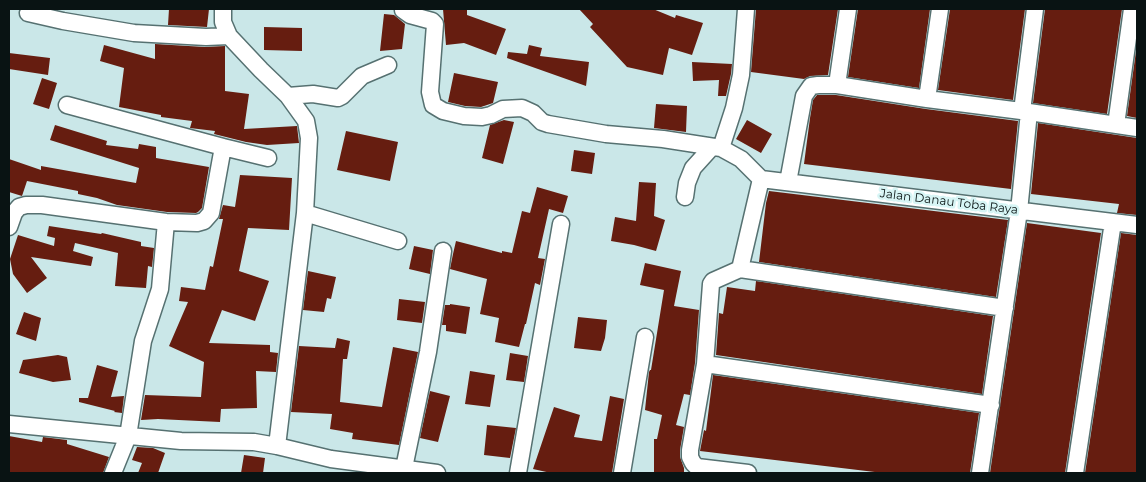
<!DOCTYPE html>
<html>
<head>
<meta charset="utf-8">
<style>
	body { margin:0 }
	#map { position:relative; width:1146px; height:482px; overflow:hidden; background:#cae7e8; font-family:Montserrat,sans-serif }
	canvas { display:block }
	.frame { position:absolute; inset:0; border:10px solid #091313; pointer-events:none }
</style>
</head>
<body>
<div id="map">
<canvas width="1146" height="482"></canvas>
<div class="frame"></div>
</div>
<script>
const c = document.querySelector('canvas').getContext('2d');
c.lineJoin = 'round';
function fillPath(path, color) {
  c.fillStyle = color;
  c.fill(path, 'evenodd');
}
function poly(rows) {
  const path = new Path2D();
  for (const r of rows) {
    path.moveTo(r[0], r[1]);
    for (let i = 2; i < r.length; i += 2) path.lineTo(r[i], r[i + 1]);
  }
  return path;
}
function strokePath(path, color, width, dash) {
  c.strokeStyle = color;
  c.lineWidth = width;
  c.lineCap = dash ? 'butt' : 'round';
  c.setLineDash(dash || []);
  c.stroke(path);
}
function drawText(font, color, halo, rows, align = 'center') {
  c.font = font + ' Montserrat,sans-serif';
  c.lineWidth = 5;
  c.setLineDash([]);
  c.textBaseline = 'middle';
  c.strokeStyle = halo;
  c.fillStyle = color;
  for (const [text, x, y, turn = 0] of rows) {
    c.save();
    c.translate(x, y);
    c.rotate((+turn || 0) * Math.PI / 180);
    c.textAlign = isNaN(turn) ? turn : align;
    if (halo) c.strokeText(text, 0, 0);
    c.fillText(text, 0, 0);
    c.restore();
  }
}
fillPath(poly([
	[169,9,209,9,207,27,168,25],
	[443,9,467,9,467,15,506,29,496,55,464,43,446,45],
	[579,9,653,9,675,18,676,15,703,23,692,55,669,48,663,75,627,67,590,27,593,24],
	[756,9,838,9,828,75,810,76,804,79,751,72],
	[858,9,930,9,919,88,848,77],
	[950,9,1025,9,1013,100,938,90],
	[1045,9,1122,9,1107,114,1033,103],
	[384,14,394,15,405,24,402,49,380,51],
	[264,27,302,28,302,51,264,50],
	[155,44,205,47,225,46,225,91,249,94,244,129,297,126,299,143,267,145,246,142,214,134,215,131,190,128,192,121,161,117,161,115,119,107,124,68,100,61,104,45,155,59],
	[1137,44,1137,118,1127,116],
	[529,45,542,48,540,56,589,62,586,86,507,58,508,52,527,54],
	[9,53,50,58,48,75,9,69],
	[692,62,732,64,731,74,726,96,718,96,719,80,693,81],
	[454,73,498,82,493,103,481,107,465,106,448,102],
	[42,78,57,83,49,109,33,104],
	[817,95,836,95,926,109,1018,121,1011,189,804,164,810,118,813,100],
	[656,104,687,106,686,132,654,128],
	[504,120,514,122,503,164,482,158,490,125],
	[747,120,772,134,761,153,736,139],
	[1038,123,1137,138,1137,215,1117,213,1119,204,1031,194],
	[55,125,107,141,106,145,138,149,139,144,156,147,156,158,209,167,202,208,198,212,196,213,167,212,117,205,97,198,78,194,78,191,27,181,22,196,9,192,9,159,41,170,41,166,136,183,139,168,50,140],
	[346,131,398,142,390,181,337,170],
	[574,150,595,153,592,174,571,171],
	[240,175,292,178,289,230,248,228,239,271,269,281,255,321,222,310,209,343,270,345,270,352,278,353,276,372,256,371,257,408,221,409,220,422,158,419,141,420,145,395,201,397,204,362,169,346,188,302,179,301,181,287,205,290,210,266,213,267,223,219,219,219,223,205,235,207],
	[639,182,656,183,654,216,665,220,656,251,634,245,611,241,615,217,636,221],
	[537,187,568,196,563,213,549,209,538,258,545,259,540,285,535,283,526,324,525,324,519,347,495,342,499,318,480,314,487,279,450,269,453,254,456,241,502,253,502,251,512,253,522,211,530,213],
	[769,191,1008,220,996,297,759,262,766,203],
	[1027,223,1101,233,1065,473,990,473],
	[49,226,101,234,102,233,141,242,141,246,154,248,152,267,148,266,146,288,115,286,118,253,75,243,73,251,93,257,91,266,31,257,47,278,27,293,13,274,10,259,18,235,54,246,55,238,47,236],
	[1121,233,1137,235,1137,473,1085,473],
	[414,246,433,250,430,274,409,269],
	[645,263,681,271,674,306,699,310,695,363,690,395,684,394,676,425,684,427,680,450,680,457,684,468,684,473,654,473,654,439,657,439,662,415,645,410,649,372,650,370,651,370,664,290,640,285],
	[308,271,336,277,331,299,327,298,324,312,303,310],
	[756,281,993,316,982,394,716,355,719,313,723,314,727,287,755,291],
	[399,299,425,302,422,323,397,320],
	[450,304,470,307,466,334,446,331,446,325,442,325,445,305,450,305],
	[24,312,41,318,36,341,16,334],
	[578,317,607,320,605,338,601,351,574,348],
	[337,338,350,341,347,359,343,359,340,402,382,407,393,347,418,352,399,445,352,439,353,433,330,429,332,414,291,412,299,346,335,348],
	[510,353,528,356,524,382,506,380],
	[58,355,67,357,71,380,53,382,19,373,23,360],
	[97,365,118,371,111,397,124,396,122,413,114,412,115,411,79,402,79,398,88,398],
	[470,371,495,375,490,407,465,404],
	[713,375,979,413,970,473,883,473,700,451,704,430,706,431],
	[430,391,450,396,438,442,420,438],
	[610,396,624,399,612,473,551,473,533,469,554,407,580,415,574,437,602,441],
	[487,425,516,428,510,458,484,455],
	[9,436,42,442,43,437,67,440,67,444,109,457,103,473,9,473],
	[137,447,153,448,165,453,158,473,138,473,142,463,132,460],
	[244,455,265,458,263,473,241,473]
]), '#661d10');
const minor = poly([
	[223,9,223,22,229,36,261,70,288,96,306,121,309,138,305,213,277,446],
	[403,9,403,10,410,15,432,21,435,24,430,92,433,105,443,111,464,116,482,117,491,115,503,109,522,108,533,113,542,122,548,124,606,134,663,139,721,148],
	[746,9,741,75,734,108,721,148,741,159,761,179],
	[28,13,63,21,134,33,206,37,229,36],
	[837,85,848,9],
	[288,96,313,94,338,98,342,96,362,76,388,65],
	[927,99,940,9],
	[1022,111,1035,9],
	[1116,125,1132,9],
	[223,147,268,158],
	[761,179,1137,225],
	[788,182,804,96,811,86,818,85,837,85,927,99,1029,112,1137,128],
	[685,197,687,183,693,168,712,147],
	[305,213,398,241],
	[9,227,14,213,19,207,26,205,42,205,166,222,197,223,204,221,211,213,223,147,67,105],
	[740,269,1005,308],
	[705,364,991,405],
	[9,424,181,441,254,442,277,446,331,459,437,473],
	[404,468,428,352,443,251],
	[113,473,128,436,143,341,160,289,166,222],
	[518,473,561,224],
	[622,473,645,337],
	[748,473,697,467,693,463,690,457,690,450,705,364,711,284,713,281,740,269,761,179],
	[980,473,1019,211,1029,112],
	[1075,473,1113,222]
]);
strokePath(minor, '#567171', 19);
strokePath(minor, '#fff', 16);
drawText('12px', '#091313', '#d7f5f5', [
	["Jalan Danau Toba Raya",949,202,7]
]);
</script>
</body>
</html>
